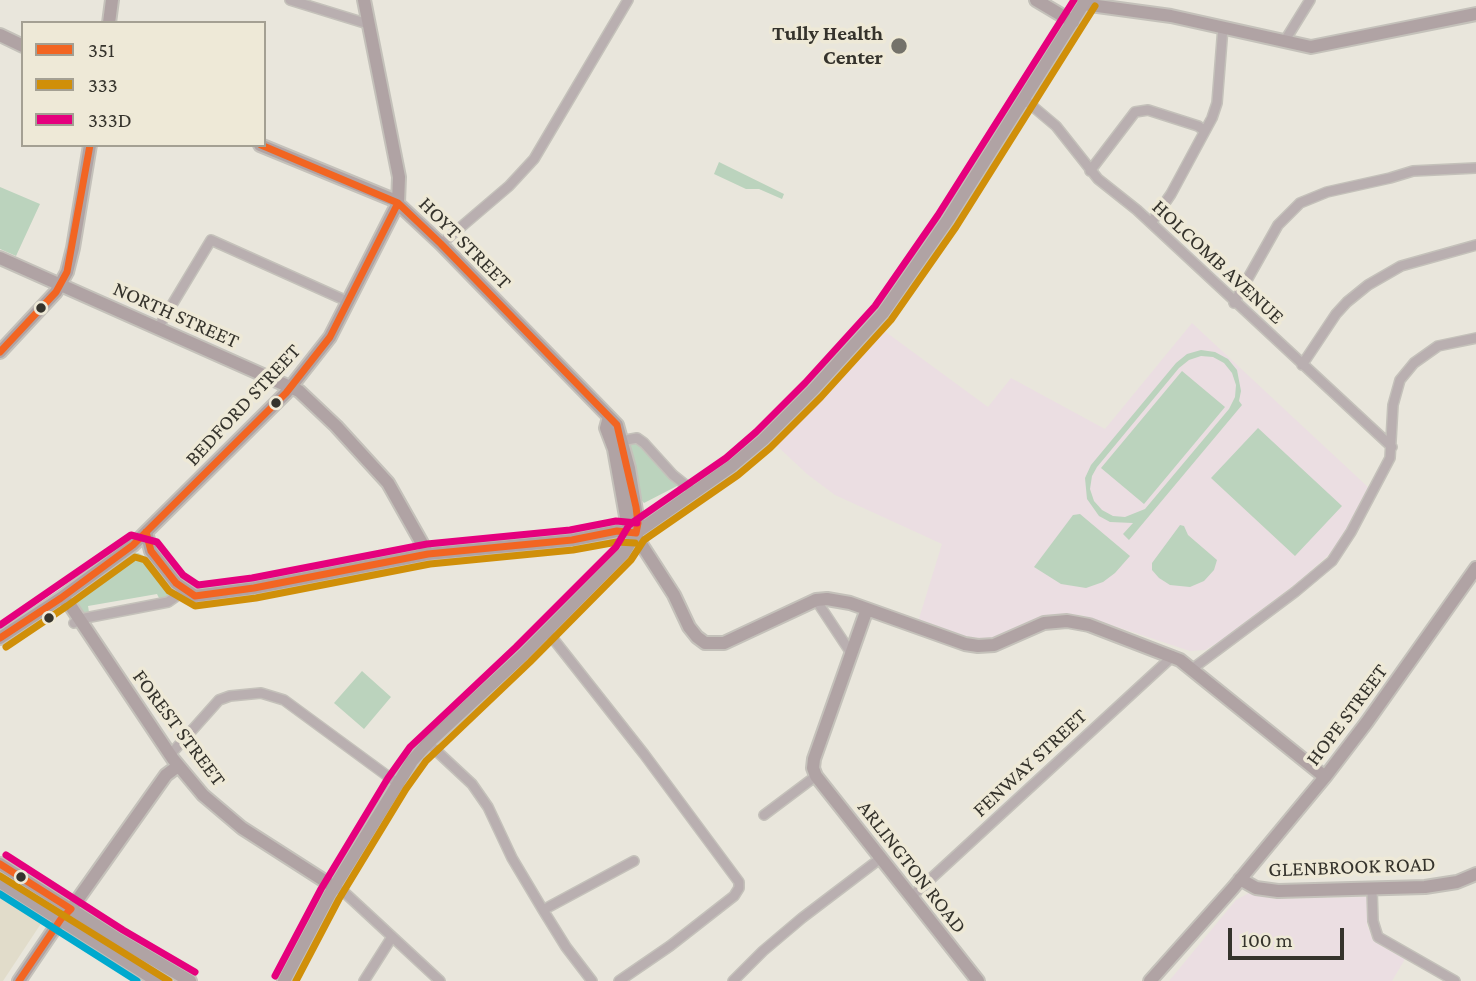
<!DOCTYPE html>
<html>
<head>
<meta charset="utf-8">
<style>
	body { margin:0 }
	#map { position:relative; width:1476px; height:981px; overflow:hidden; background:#e9e6dc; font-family:"Crimson Pro",serif }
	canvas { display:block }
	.legend { position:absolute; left:21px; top:21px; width:245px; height:126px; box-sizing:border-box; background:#eee9d7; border:2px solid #a4a093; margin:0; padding:9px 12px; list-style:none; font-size:21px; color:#35332c }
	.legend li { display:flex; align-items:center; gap:14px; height:35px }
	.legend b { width:35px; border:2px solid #a4a093 }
	.scale { position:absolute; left:1228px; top:928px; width:116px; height:32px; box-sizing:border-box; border:4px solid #35332c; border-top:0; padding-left:9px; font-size:21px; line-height:24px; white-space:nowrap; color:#35332c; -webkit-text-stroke:5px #eee9d7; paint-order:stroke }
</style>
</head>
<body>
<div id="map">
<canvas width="1476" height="981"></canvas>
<ul class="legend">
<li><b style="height:9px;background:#f26522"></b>351</li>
<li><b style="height:9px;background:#d08f09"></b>333</li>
<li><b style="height:9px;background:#e5007d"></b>333D</li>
</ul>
<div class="scale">100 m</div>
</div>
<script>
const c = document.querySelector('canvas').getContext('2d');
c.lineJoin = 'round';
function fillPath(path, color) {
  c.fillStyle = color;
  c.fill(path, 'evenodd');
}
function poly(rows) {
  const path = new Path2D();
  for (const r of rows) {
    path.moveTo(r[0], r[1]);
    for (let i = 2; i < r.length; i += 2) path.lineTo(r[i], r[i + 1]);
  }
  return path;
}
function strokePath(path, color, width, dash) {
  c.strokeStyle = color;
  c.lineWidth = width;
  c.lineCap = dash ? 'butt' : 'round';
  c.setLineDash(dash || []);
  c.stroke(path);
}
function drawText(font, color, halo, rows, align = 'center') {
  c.font = font + ' "Crimson Pro",serif';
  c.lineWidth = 7;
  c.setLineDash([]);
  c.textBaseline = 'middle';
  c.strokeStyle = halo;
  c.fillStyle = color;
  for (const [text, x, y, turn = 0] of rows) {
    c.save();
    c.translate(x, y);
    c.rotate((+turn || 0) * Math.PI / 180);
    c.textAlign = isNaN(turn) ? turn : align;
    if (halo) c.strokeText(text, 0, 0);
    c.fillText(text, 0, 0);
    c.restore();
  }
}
fillPath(poly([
	[0,890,37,914,42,922,3,981,0,981]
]), '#e1dcca');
fillPath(poly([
	[1192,323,1370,489,1333,551,1297,583,1219,642,1205,650,1190,651,1081,615,1055,615,1033,620,1010,633,987,639,957,635,918,622,942,544,835,495,807,474,775,444,883,330,988,407,1011,378,1105,429],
	[1249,893,1274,899,1367,897,1367,925,1372,937,1380,945,1405,959,1392,981,1169,981,1236,900]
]), '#ebdee2');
fillPath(poly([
	[719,162,784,194,782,199,759,189,746,189,714,174],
	[0,187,40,204,16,256,0,249],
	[1201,350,1215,352,1228,359,1237,370,1241,391,1239,401,1242,405,1129,540,1123,534,1133,523,1110,522,1099,516,1087,499,1085,478,1091,465,1176,363,1187,354],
	[1201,356,1213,357,1224,363,1232,373,1236,385,1235,397,1229,409,1145,509,1125,517,1113,516,1102,510,1094,501,1090,489,1092,476,1097,467,1179,368,1189,360],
	[1182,371,1225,407,1144,504,1101,468],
	[1258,428,1342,506,1295,556,1211,478],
	[637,443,679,485,644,503,638,496,628,444],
	[1080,514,1130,556,1115,573,1103,582,1086,588,1061,584,1034,567,1073,515],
	[1180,525,1184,526,1188,535,1217,560,1214,570,1204,581,1190,587,1170,585,1159,578,1152,570,1152,563],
	[138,553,148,558,172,591,168,597,159,598,157,594,88,606,89,612,83,615,72,603,73,597,132,554],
	[362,671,391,697,364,729,334,703]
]), '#bbd3bd');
const street = poly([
	[290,0,368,24],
	[1284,42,1310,0],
	[1024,99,1056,126,1098,179,1137,210,1392,447],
	[1090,171,1135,112,1148,110,1198,126,1205,131],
	[1151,223,1171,194,1212,118,1217,103,1223,27],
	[441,244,509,186,534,159,628,0],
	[1234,303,1278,225,1300,203,1327,192,1390,178,1413,171,1476,168],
	[158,328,211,240,349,302],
	[1302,365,1336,314,1347,302,1368,285,1401,266,1476,245],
	[621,441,637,438,644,443,673,475,694,492],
	[816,600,851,653],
	[74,623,80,619,168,602,185,590],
	[547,631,644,754,739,882,739,888,734,896,670,946,619,981],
	[1192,669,1295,592,1332,561,1351,532,1390,458,1393,405,1400,380,1414,363,1438,346,1476,338],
	[428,743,472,784,488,807,512,858,543,910,566,947,592,981],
	[170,755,219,700,230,696,261,693,284,700,397,783],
	[764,815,816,776],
	[334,887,345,893,440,981],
	[1372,889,1373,921,1378,937,1455,981],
	[912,896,1173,656],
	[543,910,634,861],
	[364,981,392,937],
	[733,981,763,951,802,918,881,858]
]);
const secondary = poly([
	[1036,0,1073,22],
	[1083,4,1171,16,1311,47,1476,14],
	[109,23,112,0],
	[0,35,23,46],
	[260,145,394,200,441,244,617,425,629,468,638,523,636,533,624,553,523,655,428,743,412,761,330,894,284,981],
	[0,258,299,391,336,426,388,483,428,554],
	[0,352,56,292,67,272,73,248,90,145],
	[609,417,606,428,614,449,627,522,674,595,689,627,697,637,705,643,724,643,816,600,827,599,850,603,965,644,978,646,994,645,1044,623,1067,621,1089,625,1180,660,1325,777],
	[146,532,151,551,176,583,195,596,254,588,428,554,572,540,617,531,636,533],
	[636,533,732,466,763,440,813,390,883,313,947,221,1086,0],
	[61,598,70,605,173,759,203,795,242,828,334,887],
	[867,609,814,759,813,768,816,776,978,981],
	[0,638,61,598,133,545,286,393,330,337,398,203,399,177,364,0],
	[0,864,118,939,190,981],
	[1240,879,1256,888,1278,891,1425,887,1457,882,1476,874],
	[0,882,157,981],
	[19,981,61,919,71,909,166,775,178,766],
	[1150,981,1233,888,1325,777,1367,722,1476,568]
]);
strokePath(street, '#c4c1ba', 12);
strokePath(secondary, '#c4c1ba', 16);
strokePath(street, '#b9afb0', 9);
strokePath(secondary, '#b0a3a4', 12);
strokePath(poly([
	[0,352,56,292,67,272,90,145],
	[146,532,151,551,176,583,195,596,254,588,428,554,572,540,617,531,636,533,638,523,636,507,617,425,441,244,398,203,261,145],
	[0,638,61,598,133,545,286,393,330,337,398,203],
	[0,864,71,909,61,919,19,981]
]), '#f26522', 7);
strokePath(poly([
	[6,647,67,606,135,557,145,560,169,591,195,606,256,598,430,564,573,550,617,542,635,543],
	[0,876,169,981],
	[296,981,339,899,406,789,426,761,530,662,631,560,644,540,738,475,770,448,821,397,891,320,956,227,1095,6]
]), '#d08f09', 7);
strokePath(poly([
	[0,625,131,535,157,542,183,575,198,585,252,578,427,544,570,530,616,521,637,523],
	[6,855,123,930,195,972],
	[275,976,321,889,388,778,410,747,516,647,616,547,629,525,726,458,756,432,805,383,875,306,938,215,1074,0]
]), '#e5007d', 7);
strokePath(poly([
	[0,894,137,981]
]), '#00a9ce', 7);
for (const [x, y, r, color] of [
	[899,46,9,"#74726a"],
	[41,308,6,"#35332c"],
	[276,403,6,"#35332c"],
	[49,618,6,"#35332c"],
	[21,877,6,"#35332c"]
]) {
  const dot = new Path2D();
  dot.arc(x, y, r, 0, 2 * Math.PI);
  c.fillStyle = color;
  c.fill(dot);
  strokePath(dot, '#eee9d7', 2.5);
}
drawText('bold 21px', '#35332c', '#eee9d7', [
	["Tully Health",883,34],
	["Center",883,58]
], 'right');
drawText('21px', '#35332c', '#eee9d7', [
	["HOYT STREET",465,243,45],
	["HOLCOMB AVENUE",1218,262,43],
	["NORTH STREET",176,315,24],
	["BEDFORD STREET",243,405,-47],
	["HOPE STREET",1347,715,-53],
	["FOREST STREET",179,728,53],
	["FENWAY STREET",1030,763,-43],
	["ARLINGTON ROAD",912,867,52],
	["GLENBROOK ROAD",1352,867,-2]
]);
</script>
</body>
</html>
